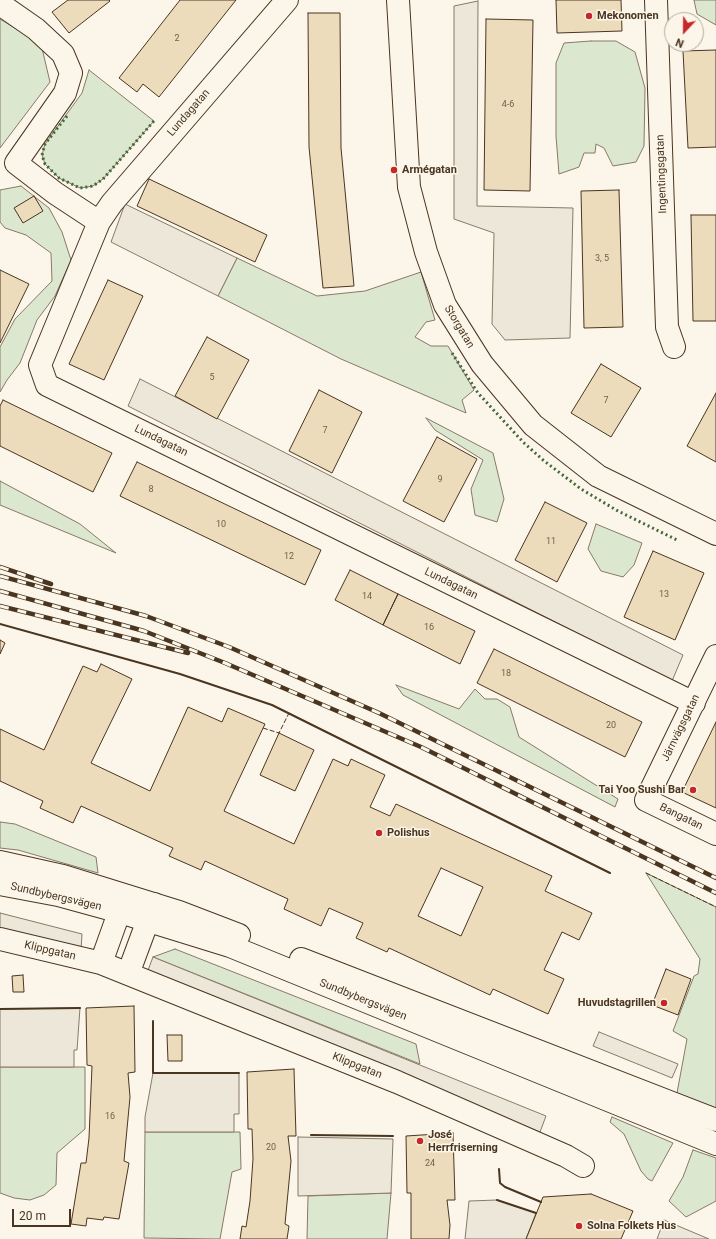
<!DOCTYPE html>
<html>
<head>
<meta charset="utf-8">
<style>
	body { margin:0 }
	#map { position:relative; width:716px; height:1239px; overflow:hidden; background:#fbf6e9; font-family:Roboto,sans-serif }
	canvas { display:block }
	.north { position:absolute; left:664px; top:12px; width:40px; height:40px; box-sizing:border-box; background:#fbf6e9; border:1px solid #b4a999; border-radius:50%; rotate:202deg; font-size:11px; font-weight:700; line-height:16px; text-align:center; color:#4a3520 }
	.north::after { content:''; display:block; margin:auto; width:14px; height:18px; background:#c62828; clip-path:polygon(50% 0,100% 100%,50% 72%,0 100%) }
	.scale { position:absolute; left:12px; top:1209px; width:59px; height:18px; box-sizing:border-box; border:2px solid #4a3520; border-top:0; padding-left:5px; font-size:12px; line-height:14px; white-space:nowrap; color:#4a3520; -webkit-text-stroke:3px #fbf6e9; paint-order:stroke }
</style>
</head>
<body>
<div id="map">
<canvas width="716" height="1239"></canvas>
<div class="north">N</div>
<div class="scale">20 m</div>
</div>
<script>
const c = document.querySelector('canvas').getContext('2d');
c.lineJoin = 'round';
function fillPath(path, color) {
  c.fillStyle = color;
  c.fill(path, 'evenodd');
}
function poly(rows) {
  const path = new Path2D();
  for (const r of rows) {
    path.moveTo(r[0], r[1]);
    for (let i = 2; i < r.length; i += 2) path.lineTo(r[i], r[i + 1]);
  }
  return path;
}
function strokePath(path, color, width, dash) {
  c.strokeStyle = color;
  c.lineWidth = width;
  c.lineCap = dash ? 'butt' : 'round';
  c.setLineDash(dash || []);
  c.stroke(path);
}
function drawText(font, color, halo, rows, align = 'center') {
  c.font = font + ' Roboto,sans-serif';
  c.lineWidth = 3;
  c.setLineDash([]);
  c.textBaseline = 'middle';
  c.strokeStyle = halo;
  c.fillStyle = color;
  for (const [text, x, y, turn = 0] of rows) {
    c.save();
    c.translate(x, y);
    c.rotate((+turn || 0) * Math.PI / 180);
    c.textAlign = isNaN(turn) ? turn : align;
    if (halo) c.strokeText(text, 0, 0);
    c.fillText(text, 0, 0);
    c.restore();
  }
}
const green = poly([
	[694,0,716,0,716,25,697,14,694,0],
	[0,19,41,44,50,82,0,148,0,19],
	[591,41,616,41,635,52,645,88,644,146,636,162,613,166,604,148,596,144,595,153,584,153,579,167,559,174,556,136,556,63,564,43,591,41],
	[89,70,154,121,103,179,93,186,80,188,59,178,45,164,42,155,45,144,82,93,89,70],
	[21,186,49,208,62,232,71,260,55,296,37,320,20,363,7,380,0,392,0,347,15,319,52,281,51,253,26,235,5,228,0,222,0,190,21,186],
	[237,258,317,296,365,291,421,272,435,320,426,322,415,337,431,346,448,346,474,390,462,400,466,413,341,359,218,296,237,258],
	[426,418,493,453,504,499,497,522,475,515,471,489,483,460,435,430,426,418],
	[0,481,80,524,116,553,0,505,0,481],
	[596,524,642,543,634,565,623,577,601,571,588,549,596,524],
	[396,685,459,709,475,689,485,699,497,699,510,707,519,737,618,799,615,807,403,695,396,685],
	[0,822,15,824,96,857,98,873,18,850,0,848,0,822],
	[646,873,716,907,716,1108,677,1093,687,1039,673,1031,694,976,698,974,700,959,646,873],
	[175,949,416,1044,420,1064,153,957,175,949],
	[0,1067,85,1067,85,1129,57,1153,56,1185,44,1195,30,1200,14,1198,0,1193,0,1067],
	[612,1117,673,1143,652,1181,648,1179,641,1171,624,1134,610,1122,612,1117],
	[145,1132,240,1132,241,1169,232,1172,220,1239,144,1238,145,1132],
	[693,1150,716,1158,716,1201,686,1217,669,1201,683,1177,693,1150],
	[391,1193,387,1239,307,1239,308,1196,391,1193]
]);
fillPath(green, '#dce7d0');
strokePath(green, '#887966', 1);
const parking = poly([
	[478,1,477,206,573,208,570,338,505,340,492,324,494,233,454,219,454,6,478,1],
	[125,204,237,258,218,296,111,242,125,204],
	[140,379,683,655,672,681,128,406,140,379],
	[0,913,82,934,81,950,0,933,0,913],
	[153,957,546,1116,540,1132,147,973,153,957],
	[80,1008,77,1050,74,1050,74,1067,0,1067,0,1009,80,1008],
	[599,1032,678,1064,672,1078,593,1046,599,1032],
	[153,1073,239,1073,239,1114,234,1114,234,1132,145,1132,145,1117,153,1073],
	[298,1137,393,1139,391,1193,298,1196,298,1137],
	[497,1200,536,1213,526,1239,465,1239,469,1201,497,1200],
	[664,1220,709,1239,657,1239,664,1220]
]);
fillPath(parking, '#ede7d9');
strokePath(parking, '#887966', 1);
const building = poly([
	[68,0,109,0,110,1,69,33,52,12,68,0],
	[180,0,236,0,159,97,143,84,137,92,119,78,180,0],
	[556,0,621,0,622,31,557,33,556,0],
	[308,13,340,13,341,148,354,286,323,288,309,147,308,13],
	[486,19,533,20,530,191,484,190,486,19],
	[716,50,716,147,688,148,683,51,716,50],
	[149,179,267,235,255,262,137,206,149,179],
	[619,190,623,327,584,328,581,191,619,190],
	[34,196,43,211,23,223,14,208,34,196],
	[691,215,716,215,716,321,693,321,691,215],
	[0,270,29,284,0,343,0,270],
	[108,280,143,296,104,380,69,364,108,280],
	[207,337,249,360,217,419,175,396,207,337],
	[601,364,641,388,611,437,571,413,601,364],
	[319,390,362,412,332,473,289,451,319,390],
	[716,393,716,462,687,446,716,393],
	[3,400,112,453,93,492,0,446,0,406,3,400],
	[437,437,477,459,444,522,403,501,437,437],
	[137,462,321,550,305,585,120,496,137,462],
	[545,502,587,523,557,582,515,560,545,502],
	[653,551,704,573,675,640,624,617,653,551],
	[350,570,398,594,383,625,335,600,350,570],
	[398,594,475,631,460,664,383,625,398,594],
	[0,640,5,643,0,654,0,640],
	[494,649,642,722,625,757,477,683,494,649],
	[101,664,132,679,91,763,150,791,188,707,222,722,228,708,265,724,224,811,294,844,333,759,348,766,351,759,385,775,370,807,390,816,396,804,552,876,545,891,592,913,579,940,562,932,544,970,564,979,548,1014,493,989,490,995,389,948,387,952,356,938,363,923,329,908,321,926,284,909,288,899,205,861,201,870,169,856,173,848,81,806,73,823,40,808,43,801,0,781,0,729,44,750,83,666,97,672,101,664],
	[441,868,483,887,461,936,418,916,441,868],
	[716,722,716,808,682,792,716,722],
	[279,733,314,750,295,791,260,775,279,733],
	[666,969,691,979,678,1015,652,1005,666,969],
	[23,975,24,992,13,992,12,976,23,975],
	[134,1006,135,1072,128,1073,130,1097,124,1161,129,1163,119,1219,104,1217,103,1220,87,1218,86,1226,71,1224,81,1163,86,1163,89,1138,92,1066,87,1065,86,1008,134,1006],
	[167,1035,182,1035,182,1061,168,1061,167,1035],
	[294,1069,296,1136,288,1136,291,1161,285,1224,289,1226,287,1239,240,1239,242,1226,246,1227,250,1201,253,1159,252,1129,248,1129,247,1072,294,1069],
	[453,1133,455,1200,447,1200,450,1225,449,1239,411,1239,411,1193,407,1193,406,1136,453,1133],
	[591,1194,633,1211,621,1239,526,1239,543,1197,591,1194]
]);
fillPath(building, '#ecdcbc');
strokePath(building, '#4a3520', 1);
const minor = poly([
	[287,0,112,203,99,222,40,365,47,385,694,703],
	[398,0,409,187,426,252,445,305,482,364,533,425,598,476,716,534],
	[656,0,667,327,674,347],
	[0,4,36,29,63,54,71,73,65,93,16,163,55,193,99,222],
	[716,656,646,800,716,834],
	[0,939,101,963,397,1082,566,1156,583,1166],
	[101,963,125,896],
	[128,974,154,904]
]);
const major = poly([
	[0,862,63,876,179,912,239,935],
	[0,884,58,895,120,912,230,946,716,1144],
	[301,959,716,1120]
]);
strokePath(minor, '#4a3520', 24);
strokePath(major, '#4a3520', 24);
strokePath(minor, '#fbf6e9', 22);
strokePath(major, '#fbf6e9', 22);
const rail = poly([
	[0,567,51,584],
	[0,576,146,616,229,647,379,713,716,878],
	[0,591,144,631,225,663,421,747,716,893],
	[0,606,188,653]
]);
strokePath(rail, '#4a3520', 4.5);
strokePath(rail, '#fbf6e9', 3, [9]);
strokePath(poly([
	[67,116,45,144,42,155,45,164,59,178,80,188,93,186,103,179,154,121],
	[452,353,478,393,523,442,543,460,581,489,618,511,677,540]
]), '#436837', 3, [2, 3]);
strokePath(poly([
	[263,728,279,733,289,713],
	[646,873,716,907]
]), '#4a3520', 1, [5, 2]);
strokePath(poly([
	[0,624,180,674,272,705,610,873],
	[0,1009,80,1008],
	[153,1021,153,1073,239,1073],
	[311,1135,393,1136],
	[499,1169,500,1183,505,1187,541,1202],
	[497,1200,536,1213]
]), '#4a3520', 2);
for (const [x, y, r, color] of [
	[589,16,4,"#c62828"],
	[394,170,4,"#c62828"],
	[693,790,4,"#c62828"],
	[379,833,4,"#c62828"],
	[664,1003,4,"#c62828"],
	[420,1141,4,"#c62828"],
	[579,1226,4,"#c62828"]
]) {
  const dot = new Path2D();
  dot.arc(x, y, r, 0, 2 * Math.PI);
  c.fillStyle = color;
  c.fill(dot);
  strokePath(dot, '#fbf6e9', 1.5);
}
drawText('9px', '#725f47', null, [
	["2",177,39],
	["4-6",508,105],
	["3, 5",602,259],
	["5",212,378],
	["7",606,401],
	["7",325,431],
	["9",440,480],
	["8",151,490],
	["10",221,525],
	["11",551,542],
	["12",289,557],
	["13",664,595],
	["14",367,597],
	["16",429,628],
	["18",506,674],
	["20",611,726],
	["16",110,1117],
	["20",271,1148],
	["24",430,1164]
]);
drawText('bold 11px', '#4a3520', '#fbf6e9', [
	["Mekonomen",597,16],
	["Armégatan",402,170],
	["Tai Yoo Sushi Bar",685,790,"right"],
	["Polishus",387,833],
	["Huvudstagrillen",656,1003,"right"],
	["José",428,1135],
	["Herrfriserning",428,1148],
	["Solna Folkets Hus",587,1226]
], 'left');
drawText('11px', '#4a3520', '#fbf6e9', [
	["Lundagatan",189,113,-49],
	["Ingentingsgatan",662,174,-92],
	["Storgatan",459,327,59],
	["Lundagatan",161,441,26],
	["Lundagatan",451,584,26],
	["Järnvägsgatan",681,728,-64],
	["Bangatan",681,817,26],
	["Sundbybergsvägen",56,897,13],
	["Klippgatan",50,951,13],
	["Sundbybergsvägen",363,1000,22],
	["Klippgatan",357,1066,22]
]);
</script>
</body>
</html>
